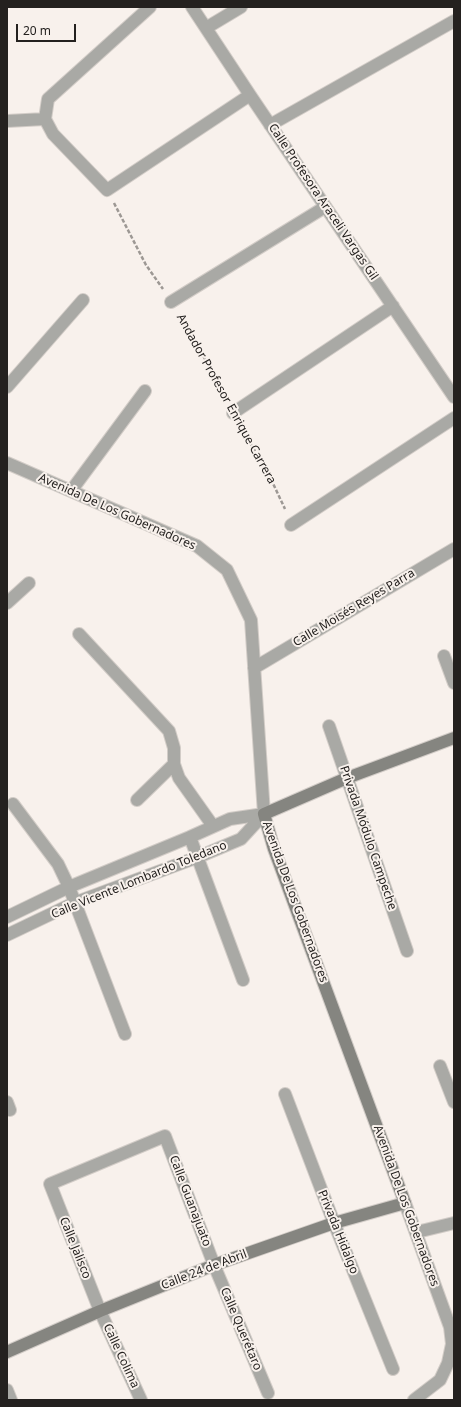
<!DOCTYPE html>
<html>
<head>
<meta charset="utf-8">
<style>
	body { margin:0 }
	#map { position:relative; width:461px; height:1407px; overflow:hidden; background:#f8f1ec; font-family:"Noto Sans",sans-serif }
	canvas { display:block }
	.frame { position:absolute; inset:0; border:8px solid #24211f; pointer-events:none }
	.scale { position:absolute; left:16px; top:24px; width:60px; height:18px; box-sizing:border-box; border:2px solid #24211f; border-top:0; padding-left:5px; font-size:12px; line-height:14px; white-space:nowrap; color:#24211f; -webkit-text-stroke:3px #f8f1ec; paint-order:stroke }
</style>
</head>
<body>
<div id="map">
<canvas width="461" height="1407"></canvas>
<div class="frame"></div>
<div class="scale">20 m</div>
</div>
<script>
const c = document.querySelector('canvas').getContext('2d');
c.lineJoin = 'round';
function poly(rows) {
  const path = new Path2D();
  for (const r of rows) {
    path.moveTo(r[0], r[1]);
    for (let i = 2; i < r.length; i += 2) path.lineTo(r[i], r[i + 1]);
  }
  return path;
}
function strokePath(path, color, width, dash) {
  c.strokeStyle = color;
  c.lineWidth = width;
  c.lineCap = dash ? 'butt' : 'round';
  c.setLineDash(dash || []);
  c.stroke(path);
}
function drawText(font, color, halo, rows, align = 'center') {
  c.font = font + ' "Noto Sans",sans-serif';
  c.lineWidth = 4;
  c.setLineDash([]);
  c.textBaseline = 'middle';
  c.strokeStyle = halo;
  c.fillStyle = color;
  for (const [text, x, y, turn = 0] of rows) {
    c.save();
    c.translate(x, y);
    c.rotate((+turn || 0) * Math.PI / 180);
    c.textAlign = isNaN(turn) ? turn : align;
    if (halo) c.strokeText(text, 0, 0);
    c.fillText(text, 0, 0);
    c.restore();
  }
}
const street = poly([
	[192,7,250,95,454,397],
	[206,28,241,7],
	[45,119,53,134,107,190,250,95],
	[45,119,48,99,150,7],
	[7,121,45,119],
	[270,125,454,21],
	[171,302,325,207],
	[7,387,83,300],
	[233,413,393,306],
	[7,463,197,546,227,570,251,620,264,814],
	[71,491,145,391],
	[291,525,454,418],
	[7,603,29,583],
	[79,634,169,731,174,748,174,764,179,778,213,826],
	[444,656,454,683],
	[254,668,454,549],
	[329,726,407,951],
	[137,800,174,764],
	[13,804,58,864,69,887,125,1034],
	[190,837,243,980],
	[7,917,69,887,190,837,230,819,264,814],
	[7,935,74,903,198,857,241,839,264,814],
	[440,1066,454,1102],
	[285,1094,334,1223,393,1369],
	[7,1102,10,1110],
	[405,1203,450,1327,452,1344,448,1363,440,1380,414,1400],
	[417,1232,454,1223],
	[7,1390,11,1400],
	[141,1400,100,1311,50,1184,165,1136,214,1265,268,1393]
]);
const secondary = poly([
	[7,1352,100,1311,214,1265,334,1223,405,1203,274,849,264,814,347,778,454,738]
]);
strokePath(street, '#d2ccc7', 14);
strokePath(secondary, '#d2ccc7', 14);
strokePath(poly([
	[114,203,146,265,163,289],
	[180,315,190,330,226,400],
	[241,427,270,477,285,509]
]), '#9d9894', 2.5, [4, 2]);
strokePath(street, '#a9a9a5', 12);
strokePath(secondary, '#858580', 12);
drawText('12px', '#24211f', '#f8f1ec', [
	["Calle Profesora Araceli Vargas Gil",323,202,56],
	["Andador Profesor Enrique Carrera",226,399,61],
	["Avenida De Los Gobernadores",117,512,24],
	["Calle Moisés Reyes Parra",354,608,-31],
	["Privada Módulo Campeche",368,838,71],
	["Calle Vicente Lombardo Toledano",139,880,-22],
	["Avenida De Los Gobernadores",295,902,70],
	["Calle Guanajuato",190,1201,69],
	["Avenida De Los Gobernadores",406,1206,70],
	["Privada Hidalgo",338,1232,68],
	["Calle Jalisco",75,1248,68],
	["Calle 24 de Abril",204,1270,-21],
	["Calle Querétaro",241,1329,67],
	["Calle Colima",121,1356,65]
]);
</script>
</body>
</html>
